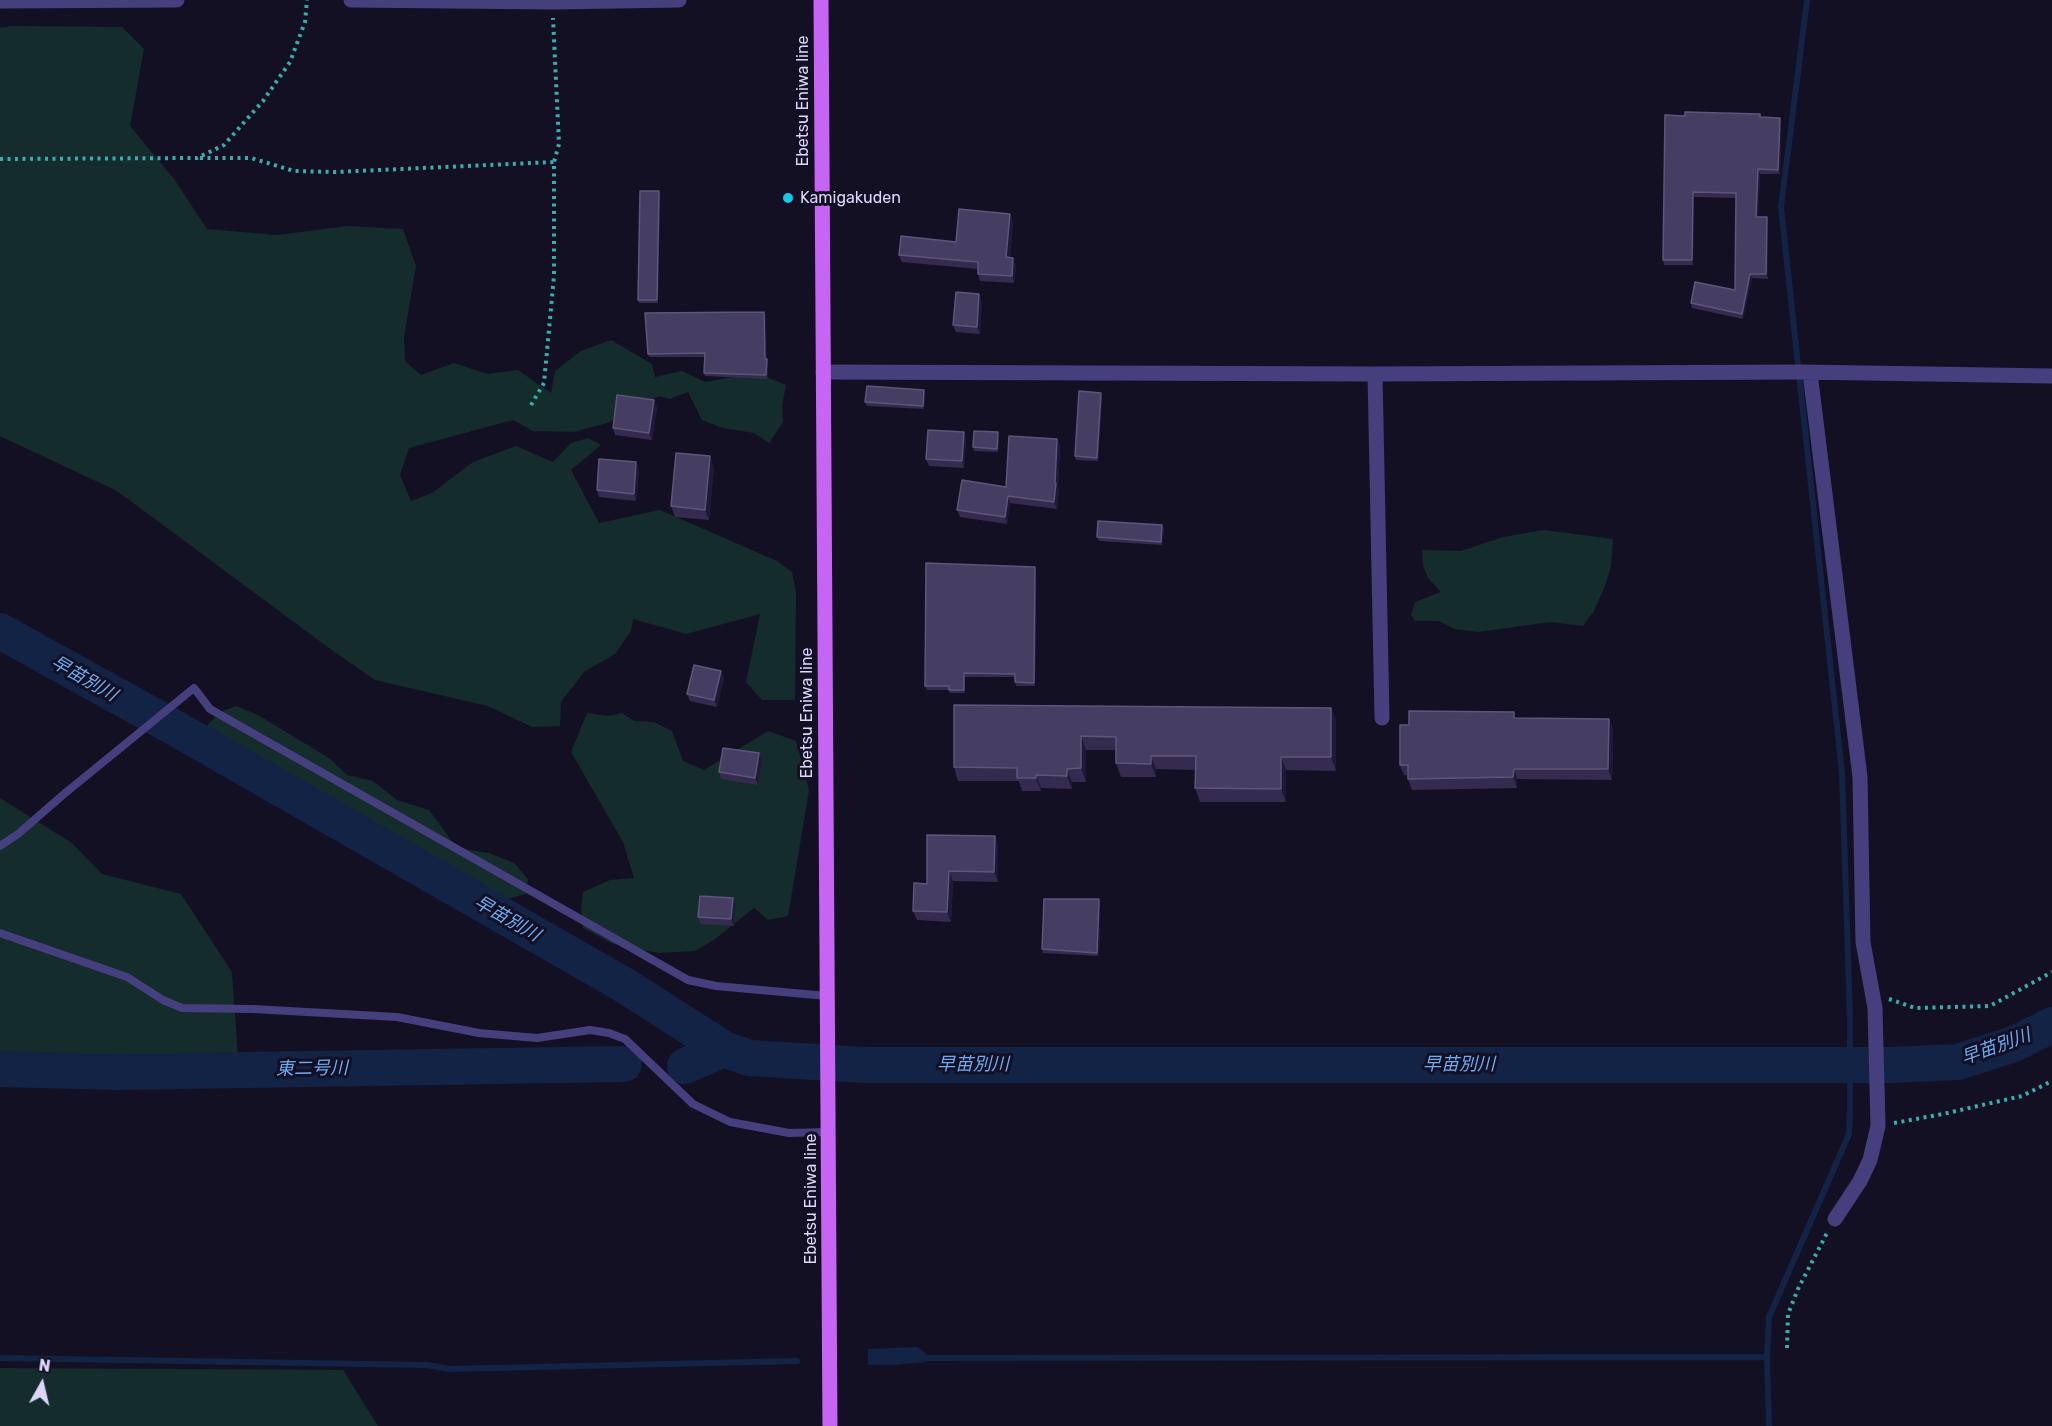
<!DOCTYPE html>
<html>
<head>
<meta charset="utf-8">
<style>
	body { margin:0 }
	#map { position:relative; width:2052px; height:1426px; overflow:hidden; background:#141023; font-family:Rubik,sans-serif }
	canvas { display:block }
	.north { position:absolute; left:12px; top:1354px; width:60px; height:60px; -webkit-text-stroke:4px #141023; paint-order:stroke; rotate:8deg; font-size:16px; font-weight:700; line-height:24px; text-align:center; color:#dcd5fc }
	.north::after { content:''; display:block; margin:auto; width:21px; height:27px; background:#dcd5fc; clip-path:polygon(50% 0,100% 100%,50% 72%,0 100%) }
</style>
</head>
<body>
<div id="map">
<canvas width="2052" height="1426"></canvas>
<div class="north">N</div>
</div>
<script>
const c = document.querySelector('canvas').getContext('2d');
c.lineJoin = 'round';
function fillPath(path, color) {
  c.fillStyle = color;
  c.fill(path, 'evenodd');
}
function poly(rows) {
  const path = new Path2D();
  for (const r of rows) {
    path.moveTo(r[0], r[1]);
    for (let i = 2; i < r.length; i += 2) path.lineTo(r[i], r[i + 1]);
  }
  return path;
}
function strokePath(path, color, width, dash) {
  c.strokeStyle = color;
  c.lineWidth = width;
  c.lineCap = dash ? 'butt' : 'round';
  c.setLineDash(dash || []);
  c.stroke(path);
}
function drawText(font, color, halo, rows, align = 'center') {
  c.font = font + ' Rubik,"Noto Sans JP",sans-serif';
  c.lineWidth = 6;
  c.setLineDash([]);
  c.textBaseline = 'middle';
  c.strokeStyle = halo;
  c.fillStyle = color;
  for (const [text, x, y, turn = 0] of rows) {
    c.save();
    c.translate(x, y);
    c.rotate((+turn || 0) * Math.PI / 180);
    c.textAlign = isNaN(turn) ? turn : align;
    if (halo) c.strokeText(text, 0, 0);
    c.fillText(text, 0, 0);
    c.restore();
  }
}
fillPath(poly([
	[11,26,122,27,144,49,130,126,174,179,207,229,277,235,348,226,403,229,416,266,404,337,405,361,421,375,454,363,487,374,518,370,551,393,555,371,581,351,611,340,652,364,655,377,682,371,705,382,757,373,786,385,782,406,783,422,769,443,754,433,723,428,702,420,688,392,670,399,659,396,607,423,574,432,533,431,513,420,409,448,400,475,411,501,432,493,473,462,516,446,553,462,571,443,588,438,601,445,571,470,599,523,660,510,777,561,792,572,796,592,795,700,762,700,746,682,760,614,686,634,633,619,631,631,615,654,584,672,561,702,560,726,532,727,488,706,375,680,329,648,117,491,0,436,0,28],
	[1544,530,1613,539,1611,566,1605,586,1594,611,1583,626,1551,622,1478,632,1455,629,1438,621,1415,621,1411,615,1415,602,1441,592,1428,578,1423,566,1422,550,1461,551,1503,537],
	[236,706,258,715,329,758,347,775,373,781,397,800,429,810,457,848,489,853,514,863,528,879,526,894,470,909,341,836,191,744,186,732,204,729,220,712],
	[587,713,609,716,622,713,634,721,654,722,672,731,683,761,704,770,768,731,796,741,809,790,788,916,768,920,754,908,715,939,695,951,658,953,613,944,583,928,581,909,583,892,610,880,634,878,623,842,571,752],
	[0,798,72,843,102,874,181,894,232,972,238,1056,97,1068,0,1064],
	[0,1368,343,1370,378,1426,0,1426]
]), '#142c2c');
fillPath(poly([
	[918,1347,926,1354,925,1362,894,1365,789,1364,790,1360,869,1349]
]), '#122345');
fillPath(poly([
	[868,1346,868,1368,792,1367,792,1357]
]), '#141023');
strokePath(poly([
	[918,1356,925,1358,1767,1357],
	[0,1358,427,1365,449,1369,797,1361],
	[1769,1426,1767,1357,1769,1317,1849,1134,1850,1114,1850,1017,1842,773,1781,207,1807,0]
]), '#122345', 6);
strokePath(poly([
	[0,631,168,724,624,985,724,1049,749,1058,865,1065,1890,1065,1958,1062,2014,1044,2052,1025],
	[685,1066,724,1049],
	[0,1069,118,1072,624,1064]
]), '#122345', 36);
strokePath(poly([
	[200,158,251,158,294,171,336,172,554,162],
	[0,159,197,158,224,145,263,101,290,62,305,22,307,0],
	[531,405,544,383,554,276,554,162,559,144,553,18],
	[1889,999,1915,1008,1990,1006,2052,972],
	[1894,1123,1943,1114,2022,1096,2052,1081],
	[1787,1348,1788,1314,1798,1289,1827,1233]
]), '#38adad', 4, [3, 4.5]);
strokePath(poly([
	[0,846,18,834,64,794,194,688,210,709,688,980,716,986,827,996],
	[0,933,127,977,163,1000,182,1008,253,1009,397,1017,479,1033,537,1038,590,1030,609,1033,625,1039,693,1104,730,1122,789,1133,828,1132]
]), '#453f7e', 8);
strokePath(poly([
	[351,0,553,2,679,0],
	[0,1,177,0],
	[823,372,1375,374,1802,372,2052,376],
	[1810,373,1860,777,1863,942,1875,1008,1878,1126,1870,1160,1860,1181,1835,1219],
	[1375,374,1382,718]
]), '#453f7e', 15);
strokePath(poly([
	[821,0,830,1426]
]), '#c665f3', 15);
fillPath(poly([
	[1665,115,1780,118,1781,123,1780,174,1760,174,1758,217,1768,222,1768,279,1752,278,1743,319,1692,308,1691,303,1735,290,1736,198,1694,197,1693,265,1664,265,1663,260],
	[659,191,660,195,658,303,639,303,638,300],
	[1013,221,1010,257,1016,265,1014,283,980,281,978,274,978,269,902,262,899,255,956,242],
	[982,301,980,334,956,332,953,325],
	[764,312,766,315,766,359,768,362,768,379,705,376,704,373,705,357,649,357,648,354],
	[925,393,924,409,867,406,865,402],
	[1102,396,1098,461,1076,460,1075,456],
	[657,407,652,440,615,435,613,428],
	[964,432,966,439,964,468,929,466,926,459],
	[999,436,998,452,974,451,973,447],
	[1057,439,1060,446,1058,486,1059,490,1057,509,1010,503,1007,524,960,517,957,510,1006,487],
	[636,462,639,469,636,501,599,497,597,490],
	[714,467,709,520,675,517,671,506],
	[1162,525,1164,529,1162,545,1099,541,1097,537],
	[1035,567,1036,570,1035,686,1016,686,1015,682,1015,677,965,677,965,693,950,693,949,690,927,690,925,686],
	[721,671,724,678,717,707,690,701,687,694],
	[954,705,1331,708,1336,721,1336,771,1286,770,1286,802,1200,802,1195,788,1196,770,1156,769,1156,777,1121,777,1116,763,1116,750,1086,750,1086,782,1072,782,1072,789,1041,788,1041,791,1022,791,1019,781,958,781,954,767],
	[1516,718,1609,719,1613,729,1612,780,1517,779,1517,788,1412,790,1408,779,1408,775,1404,775,1400,765],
	[762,760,758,785,721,779,719,772],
	[995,836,998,846,998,882,953,881,951,922,917,920,913,911,927,884],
	[1100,903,1099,956,1043,953,1042,949],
	[735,905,734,926,701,924,698,917]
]), '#342b4f');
fillPath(poly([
	[1780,118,1781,123,1780,174,1778,170],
	[1758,169,1760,174,1758,222,1756,217],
	[659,191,660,195,658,303,657,300],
	[1693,192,1694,197,1693,265,1692,260],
	[1010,214,1013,221,1009,264,1006,257],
	[1767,217,1768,222,1768,279,1766,274],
	[1013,258,1016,265,1014,283,1012,276],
	[1750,274,1752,278,1743,319,1742,314],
	[979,294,982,301,980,334,977,327],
	[764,312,766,315,767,362,765,359],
	[767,359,768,362,768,379,766,375],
	[924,390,925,393,924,409,923,406],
	[1101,393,1102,396,1098,461,1097,458],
	[654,400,657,407,652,440,649,433],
	[964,432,966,439,964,468,962,461],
	[998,432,999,436,998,452,997,449],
	[1057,439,1060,446,1058,486,1059,490,1057,509,1054,502],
	[710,456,714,467,709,520,705,510],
	[636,462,639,469,636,501,634,494],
	[1008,496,1010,503,1007,524,1005,517],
	[1162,525,1164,529,1162,545,1161,542],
	[1035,567,1036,570,1035,686,1034,683],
	[721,671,724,678,717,707,714,700],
	[964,673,965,677,965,693,964,690],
	[1331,708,1336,721,1336,771,1331,757],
	[1609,719,1613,729,1612,780,1608,769],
	[1081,736,1086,750,1086,782,1081,768],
	[759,753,762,760,758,785,755,778],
	[1151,756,1156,769,1156,777,1151,764],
	[1281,757,1286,770,1286,802,1281,789],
	[1067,769,1072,782,1072,789,1067,776],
	[1514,769,1517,779,1517,788,1513,777],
	[1036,775,1041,788,1041,791,1036,778],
	[995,836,998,846,998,882,994,872],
	[949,871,953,881,951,922,947,912],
	[733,898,735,905,734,926,731,919],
	[1099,899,1100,903,1099,956,1097,953]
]), '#1f1836');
const building = poly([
	[1685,112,1760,114,1760,117,1780,118,1778,170,1758,169,1756,217,1767,217,1766,274,1750,274,1742,314,1691,303,1695,282,1735,290,1736,193,1693,192,1692,260,1663,260,1665,115,1685,116,1685,112],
	[640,191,659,191,657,300,638,300,640,191],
	[959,209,1010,214,1006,257,1013,258,1012,276,978,274,978,262,899,255,901,236,956,242,959,209],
	[956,292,979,294,977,327,953,325,956,292],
	[764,312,765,359,767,359,766,375,704,373,705,353,648,354,645,313,764,312],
	[867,386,924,390,923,406,865,402,867,386],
	[1079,391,1101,393,1097,458,1075,456,1079,391],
	[617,395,654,400,649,433,613,428,617,395],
	[928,430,964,432,962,461,926,459,928,430],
	[974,431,998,432,997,449,973,447,974,431],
	[1009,436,1057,439,1055,483,1056,483,1054,502,1008,496,1005,517,957,510,962,480,1006,487,1009,436],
	[676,453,710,456,705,510,671,506,676,453],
	[599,459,636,462,634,494,597,490,599,459],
	[1098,521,1162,525,1161,542,1097,537,1098,521],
	[926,563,1035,567,1034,683,1015,682,1015,674,964,673,964,690,949,690,949,686,925,686,926,563],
	[694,665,721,671,714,700,687,694,694,665],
	[954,705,1331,708,1331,757,1281,757,1281,789,1195,788,1196,756,1151,756,1151,764,1116,763,1116,737,1081,736,1081,768,1067,769,1067,776,1036,775,1036,778,1017,778,1017,768,954,767,954,705],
	[1409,711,1514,712,1514,718,1609,719,1608,769,1514,769,1513,777,1408,779,1408,765,1400,765,1400,725,1409,725,1409,711],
	[723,748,759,753,755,778,719,772,723,748],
	[927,835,995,836,994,872,949,871,947,912,913,911,914,883,927,884,927,835],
	[700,896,733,898,731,919,698,917,700,896],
	[1044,899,1099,899,1097,953,1042,949,1044,899]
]);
fillPath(building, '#463d62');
strokePath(building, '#5d557a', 1.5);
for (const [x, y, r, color] of [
	[788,198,6,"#12c8eb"]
]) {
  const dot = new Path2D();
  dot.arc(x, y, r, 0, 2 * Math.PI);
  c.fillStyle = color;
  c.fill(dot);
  strokePath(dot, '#141023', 2);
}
drawText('16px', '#dcd5fc', '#141023', [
	["Ebetsu Eniwa line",803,101,-90],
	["Ebetsu Eniwa line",807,713,-90],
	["Ebetsu Eniwa line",811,1199,-90]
]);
drawText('16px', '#dcd5fc', '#141023', [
	["Kamigakuden",800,198]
], 'left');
drawText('italic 18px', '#6bacf4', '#141023', [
	["早苗別川",84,679,30],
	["早苗別川",507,919,30],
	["早苗別川",1996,1047,-20],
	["早苗別川",973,1065],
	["早苗別川",1459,1065],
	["東二号川",312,1069,-1]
]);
</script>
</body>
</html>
